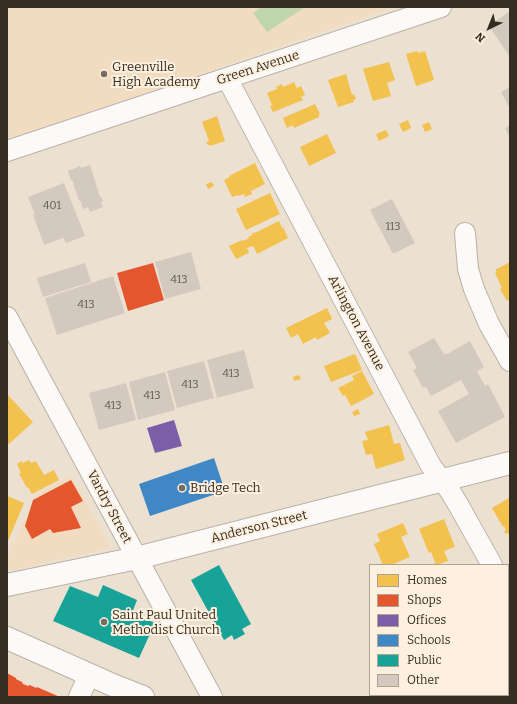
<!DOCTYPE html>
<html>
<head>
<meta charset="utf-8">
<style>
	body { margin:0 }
	#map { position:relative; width:517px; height:704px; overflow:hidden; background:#ece0d0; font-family:Bitter,serif }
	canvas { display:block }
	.frame { position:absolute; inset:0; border:8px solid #362d22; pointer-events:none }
	.legend { position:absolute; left:369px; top:564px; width:140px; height:132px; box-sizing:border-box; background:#fef0de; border:1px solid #aea293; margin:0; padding:5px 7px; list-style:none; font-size:12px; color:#362d22 }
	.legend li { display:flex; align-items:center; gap:8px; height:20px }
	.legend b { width:20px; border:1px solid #aea293 }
	.north { position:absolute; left:469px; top:8px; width:40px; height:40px; -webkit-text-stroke:3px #fef0de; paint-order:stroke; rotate:223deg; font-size:11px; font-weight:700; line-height:16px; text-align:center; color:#362d22 }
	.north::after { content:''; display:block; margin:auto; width:14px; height:18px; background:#362d22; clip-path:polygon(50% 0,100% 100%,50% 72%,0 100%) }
</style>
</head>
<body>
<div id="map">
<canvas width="517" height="704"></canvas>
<div class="frame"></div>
<ul class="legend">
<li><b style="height:11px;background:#f2c14e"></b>Homes</li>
<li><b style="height:11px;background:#e4572e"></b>Shops</li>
<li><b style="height:11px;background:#7b5ea7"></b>Offices</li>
<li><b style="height:11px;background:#3f88c5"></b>Schools</li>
<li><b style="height:11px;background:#17a398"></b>Public</li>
<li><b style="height:11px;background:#d3c9be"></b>Other</li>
</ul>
<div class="north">N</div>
</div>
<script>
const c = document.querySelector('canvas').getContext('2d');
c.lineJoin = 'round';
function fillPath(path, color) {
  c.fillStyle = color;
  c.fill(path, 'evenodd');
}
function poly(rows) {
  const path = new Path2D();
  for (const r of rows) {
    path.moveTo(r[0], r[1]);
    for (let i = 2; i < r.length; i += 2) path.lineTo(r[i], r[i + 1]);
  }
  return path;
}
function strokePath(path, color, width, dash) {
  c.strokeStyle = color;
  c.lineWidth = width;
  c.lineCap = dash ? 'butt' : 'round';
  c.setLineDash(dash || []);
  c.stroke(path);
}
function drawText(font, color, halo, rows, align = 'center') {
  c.font = font + ' Bitter,serif';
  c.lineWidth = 4;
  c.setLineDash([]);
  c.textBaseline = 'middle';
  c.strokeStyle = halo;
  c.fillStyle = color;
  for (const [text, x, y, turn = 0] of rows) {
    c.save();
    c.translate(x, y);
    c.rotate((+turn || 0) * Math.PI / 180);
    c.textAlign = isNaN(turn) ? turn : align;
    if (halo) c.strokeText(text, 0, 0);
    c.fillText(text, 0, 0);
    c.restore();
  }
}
fillPath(poly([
	[7,7,394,7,7,141],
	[71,475,111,548,7,571,7,559,36,495]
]), '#f1dcc1');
fillPath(poly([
	[262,7,305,7,267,32,253,13]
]), '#bfd5aa');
fillPath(poly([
	[417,51,418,53,425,51,434,80,416,86,406,54],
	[389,62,395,80,387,83,391,96,373,101,363,69],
	[346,74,352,95,354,94,356,99,353,100,354,102,338,107,328,80],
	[294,82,297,88,301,86,305,95,301,97,303,100,273,112,270,106,272,105,267,93,277,89,276,87,282,84,283,87],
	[315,104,320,114,319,114,319,117,294,128,293,125,287,128,283,118],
	[217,116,225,141,210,146,210,145,208,145,206,142,209,141,202,122],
	[408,120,411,128,403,132,399,124],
	[429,122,432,129,425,132,422,125],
	[386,130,389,136,379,141,376,134],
	[327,134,336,153,309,166,300,147],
	[255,163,265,184,251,191,252,194,245,197,244,194,238,196,238,195,232,197,224,180,230,177,229,176],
	[212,182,214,186,208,189,206,184],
	[270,193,280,214,246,230,236,209],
	[279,221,282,228,283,227,288,238,257,254,253,246,247,248,249,253,236,259,229,246,242,240,243,241,249,238,248,237,252,235,252,234,255,232,255,233],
	[510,262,510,299,507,301,500,289,502,288,495,273,497,272,495,270],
	[327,308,332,319,324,323,330,333,317,340,316,337,303,344,298,334,291,338,286,328],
	[355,354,362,370,331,382,324,366],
	[362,371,374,394,351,406,345,395,343,396,338,388,354,380,352,376],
	[299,375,301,379,294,381,293,377],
	[7,394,33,422,9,444,7,443],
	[358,409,360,414,354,416,352,412],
	[389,425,394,444,400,443,405,460,376,469,372,454,366,455,362,441,368,440,365,432],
	[29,460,31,463,36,461,44,475,54,470,59,480,32,494,28,487,27,488,19,474,21,473,17,464,22,461,23,463],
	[7,496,24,503,8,541,7,540],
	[509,498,510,499,510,537,508,533,506,534,504,531,506,530,504,526,503,527,492,508],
	[444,519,455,547,444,551,448,561,436,565,431,552,429,553,419,529],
	[403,523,408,534,401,537,410,557,391,565,383,565,374,544,380,541,377,534],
	[508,645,510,649,510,664,508,665],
	[427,695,460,695,461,697,428,697]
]), '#f2c14e');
fillPath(poly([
	[153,263,164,300,128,311,117,273],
	[71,480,83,501,71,507,81,528,53,533,50,529,32,539,25,526,33,500],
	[7,673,16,678,16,679,22,682,23,684,28,686,30,685,36,688,37,687,60,697,7,697]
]), '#e4572e');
fillPath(poly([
	[174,420,182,446,155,453,147,428]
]), '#7b5ea7');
fillPath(poly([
	[214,458,225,491,150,516,139,484]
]), '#3f88c5');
fillPath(poly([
	[219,565,251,624,242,629,245,634,234,640,232,635,224,640,191,580],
	[103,585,137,600,132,613,155,623,139,658,53,621,70,586,98,597]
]), '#17a398');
fillPath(poly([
	[509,12,510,14,510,57,489,26],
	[510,87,510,109,501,92],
	[510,125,510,138,505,128],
	[90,165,100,197,101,196,103,201,101,202,103,207,90,212,88,207,83,209,80,200,79,200,73,184,74,184,72,180,71,180,68,171,80,166,81,168],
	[64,183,85,236,66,243,63,238,44,245,33,215,35,215,28,197],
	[392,199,415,243,393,254,370,210],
	[191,252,201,289,165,299,155,262],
	[85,263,91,282,43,297,37,278],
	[113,276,125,313,57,335,45,298],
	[434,338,444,354,446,353,447,354,470,341,484,367,477,371,485,386,488,384,505,417,456,443,438,411,469,394,461,380,431,396,426,387,423,388,413,370,417,368,408,352],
	[244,350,254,388,217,398,207,360],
	[204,361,214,398,177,408,167,371],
	[165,372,175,410,138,420,129,382],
	[126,383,136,420,99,430,89,393]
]), '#d3c9be');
const minor = poly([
	[227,78,431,466,450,491,459,506,492,565],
	[7,151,441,7],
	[465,233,468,269,474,289,489,324,510,361],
	[7,317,212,697],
	[508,594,510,598],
	[79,697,89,675]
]);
const major = poly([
	[7,585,137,558,510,463],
	[7,638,115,686,143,697]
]);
strokePath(minor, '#bbb1a5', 22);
strokePath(major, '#bbb1a5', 24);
strokePath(minor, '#fcfaf8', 20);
strokePath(major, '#fcfaf8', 22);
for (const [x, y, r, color] of [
	[104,74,4,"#766c5f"],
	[182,488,4,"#766c5f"],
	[104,622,4,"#766c5f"]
]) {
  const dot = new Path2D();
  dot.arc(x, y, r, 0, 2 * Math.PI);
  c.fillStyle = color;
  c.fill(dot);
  strokePath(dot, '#fef0de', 1.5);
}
drawText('11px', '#5f564a', null, [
	["401",52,206],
	["113",393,227],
	["413",179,280],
	["413",86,305],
	["413",231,374],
	["413",190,385],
	["413",152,396],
	["413",113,406]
]);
drawText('13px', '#362d22', '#fef0de', [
	["Greenville",112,67],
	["High Academy",112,82],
	["Bridge Tech",190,488],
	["Saint Paul United",112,615],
	["Methodist Church",112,630]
], 'left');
drawText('13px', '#362d22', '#fef0de', [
	["Green Avenue",258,68,-18],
	["Arlington Avenue",356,323,62],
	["Vardry Street",109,507,62],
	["Anderson Street",259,527,-14]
]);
</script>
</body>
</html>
